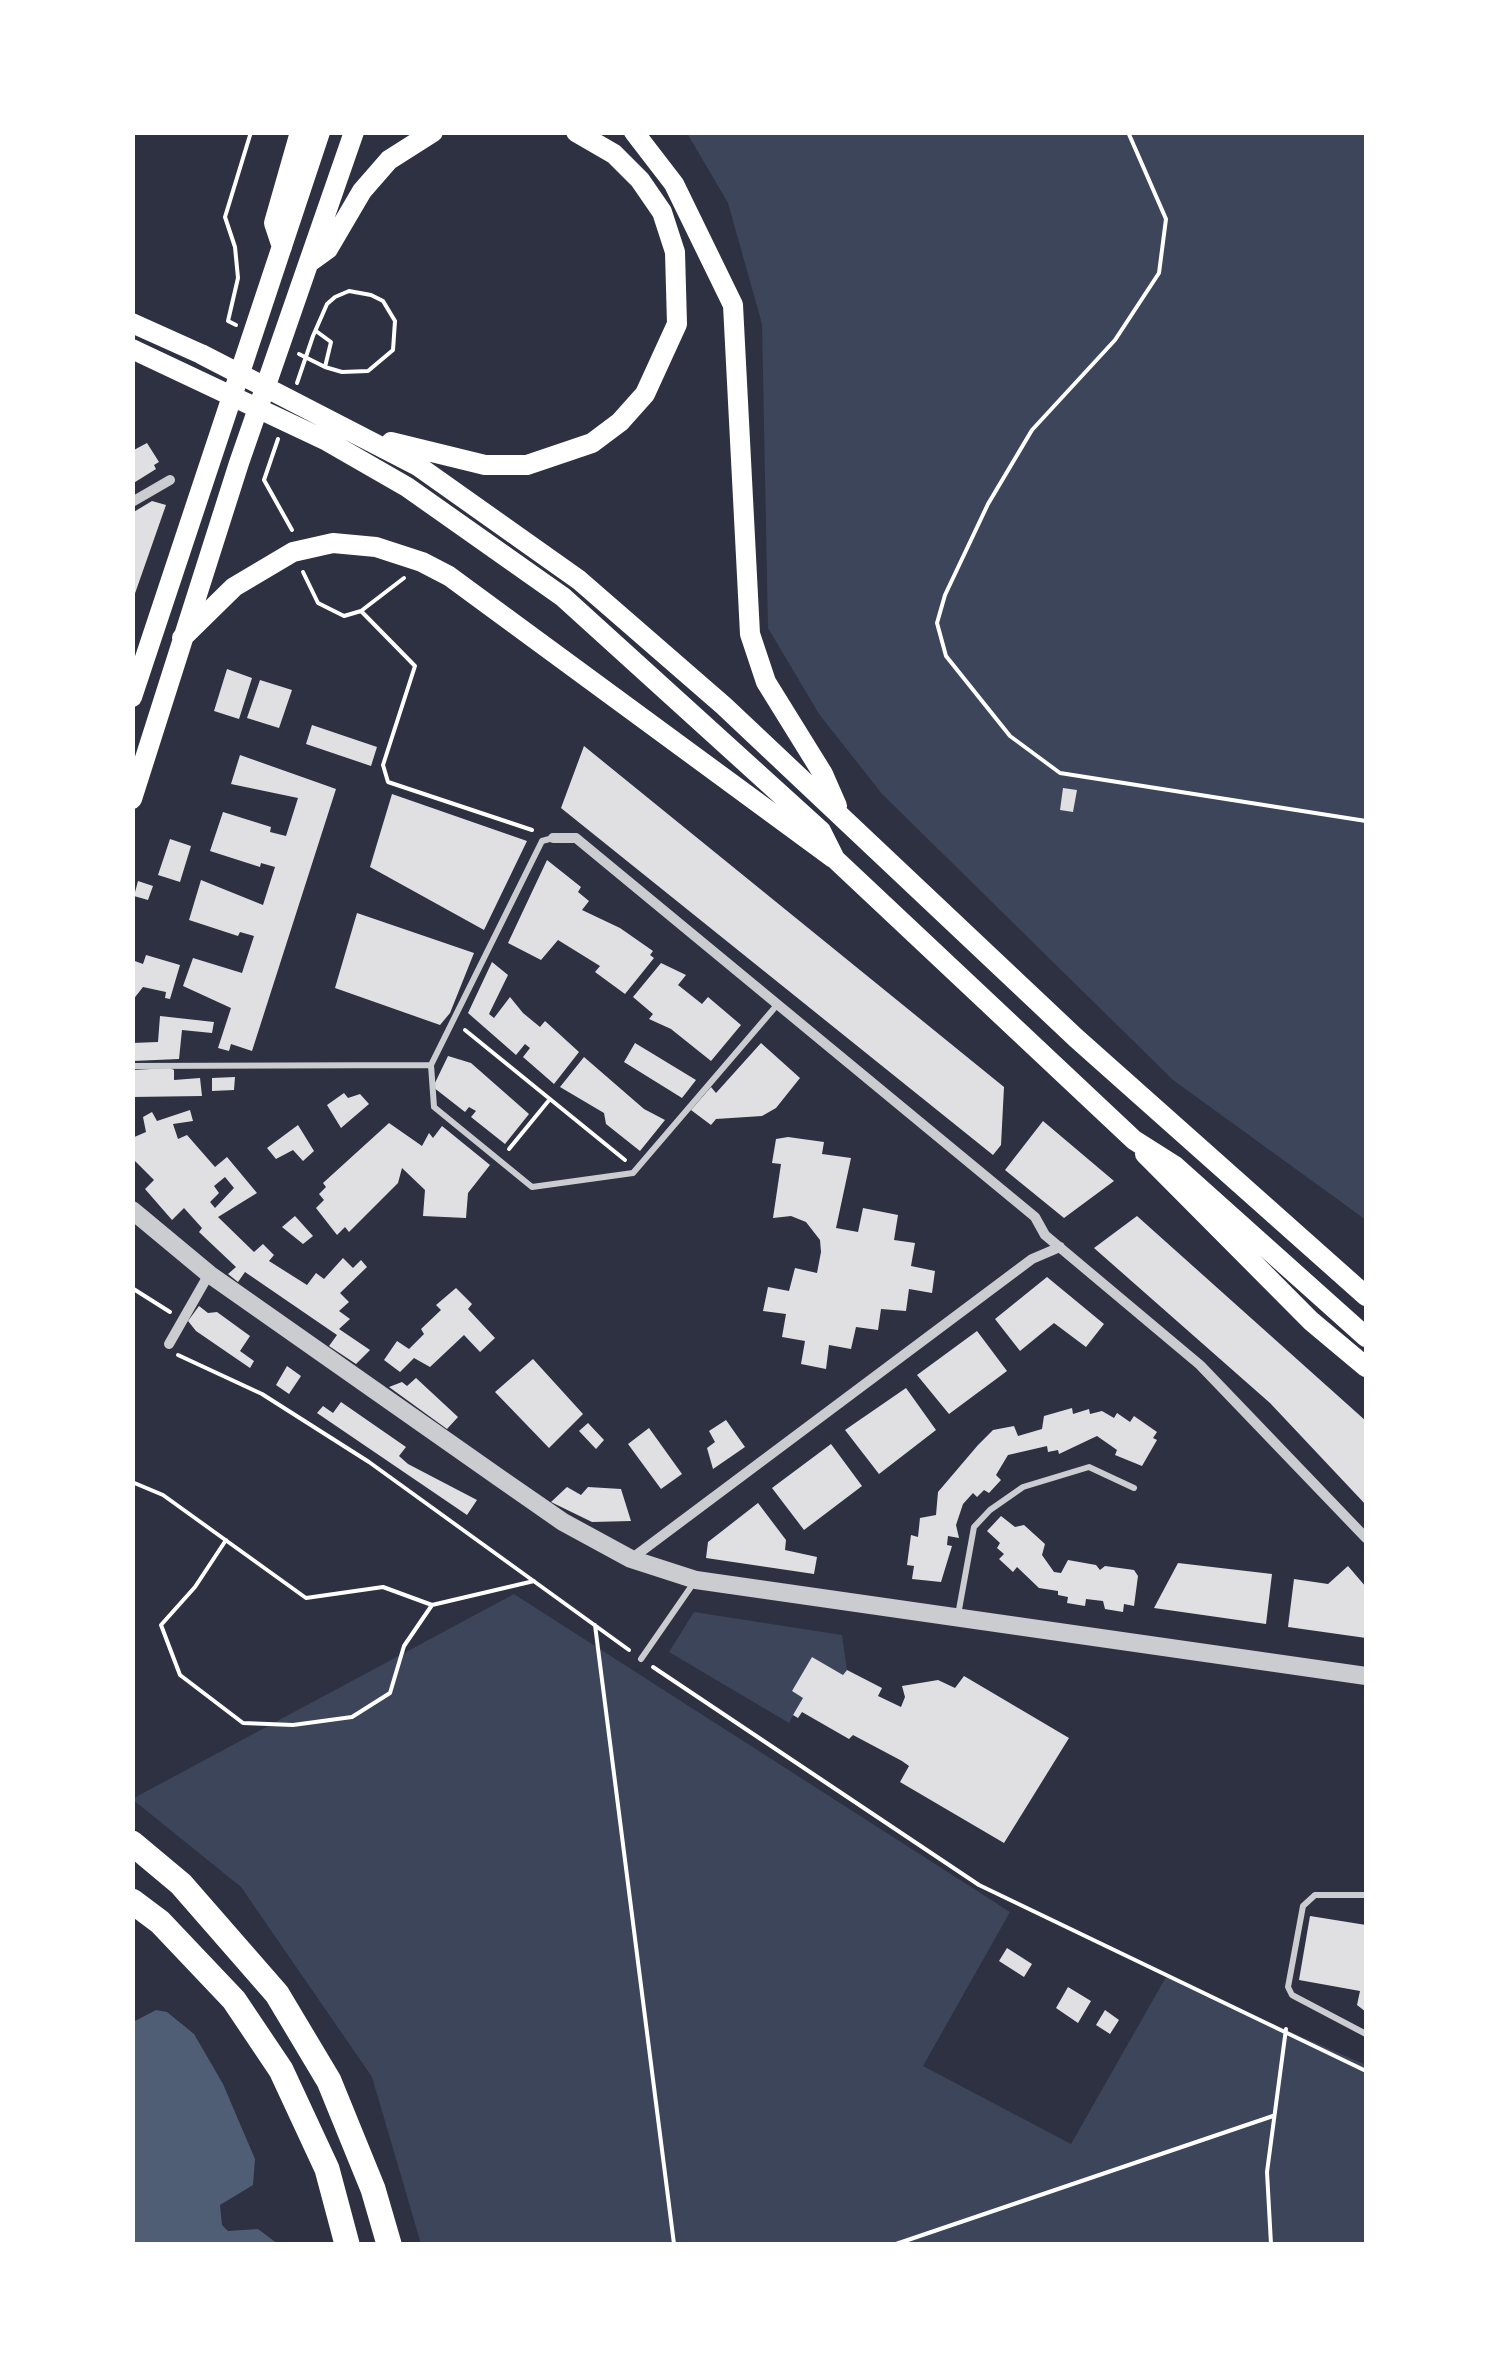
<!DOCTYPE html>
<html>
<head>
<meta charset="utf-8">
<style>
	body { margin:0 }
	#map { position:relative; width:1499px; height:2377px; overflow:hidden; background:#2d3142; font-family:"PT Sans",sans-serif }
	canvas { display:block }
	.frame { position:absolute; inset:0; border:135px solid #fff; pointer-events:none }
</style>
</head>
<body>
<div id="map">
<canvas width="1499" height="2377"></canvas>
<div class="frame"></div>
</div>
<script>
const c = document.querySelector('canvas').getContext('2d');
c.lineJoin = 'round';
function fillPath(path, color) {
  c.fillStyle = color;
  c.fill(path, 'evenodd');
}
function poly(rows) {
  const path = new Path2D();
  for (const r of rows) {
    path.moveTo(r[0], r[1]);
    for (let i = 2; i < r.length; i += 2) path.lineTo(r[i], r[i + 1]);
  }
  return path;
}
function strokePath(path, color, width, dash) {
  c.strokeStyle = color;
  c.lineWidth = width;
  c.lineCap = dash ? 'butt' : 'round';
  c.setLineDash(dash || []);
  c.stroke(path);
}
fillPath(poly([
	[687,133,1366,133,1366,1220,1173,1080,882,794,819,714,768,628,762,324,728,203],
	[514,1594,1010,1912,923,2066,1071,2144,1166,1977,1366,2065,1366,2244,421,2244,372,2077,241,1887,132,1799],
	[694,1612,842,1635,847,1670,843,1675,812,1657,792,1691,803,1698,789,1723,669,1652]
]), '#3c4559');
fillPath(poly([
	[156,2010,167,2012,194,2034,223,2084,255,2159,253,2185,220,2205,222,2225,228,2231,258,2229,278,2244,133,2244,133,2022]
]), '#4f5d75');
fillPath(poly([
	[147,443,159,462,154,465,156,469,132,484,132,451],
	[152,501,166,505,132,602,132,513],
	[227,669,252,678,239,719,214,711],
	[260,680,292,690,279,728,247,718],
	[312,725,377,747,371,766,306,744],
	[584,746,1004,1087,1001,1145,993,1155,561,808],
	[240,755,336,789,252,1051,231,1044,229,1051,218,1048,231,1008,183,986,193,958,242,973,254,936,240,932,238,936,189,920,201,880,263,905,275,867,261,863,260,867,210,851,223,812,271,827,270,832,286,836,298,798,231,784],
	[1063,788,1077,790,1073,812,1060,810],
	[392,794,527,841,484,930,370,867],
	[170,839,191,846,180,882,158,875],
	[547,860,581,887,578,892,589,901,582,910,620,928,653,951,650,955,654,958,625,994,595,972,600,966,558,940,541,960,508,943],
	[138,881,153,886,148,900,134,896],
	[357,913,474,953,450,1013,440,1025,335,988],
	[146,955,180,965,170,999,165,998,166,992,143,987,132,1001,132,960,143,964],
	[492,962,508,975,489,1014,494,1018,510,997,523,1013,540,1027,545,1021,579,1052,554,1084,523,1057,530,1048,525,1044,516,1055,468,1013],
	[661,963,686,975,678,985,702,1004,708,997,741,1025,711,1061,671,1029,649,1019,653,1014,633,997],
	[160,1016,214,1022,212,1033,182,1030,179,1059,132,1061,132,1043,158,1042],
	[635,1043,696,1080,682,1098,624,1062],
	[761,1043,800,1078,776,1108,762,1116,716,1119,711,1125,691,1110,711,1087,716,1093],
	[448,1056,471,1063,529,1114,505,1144,471,1117,476,1111,469,1107,465,1112,433,1087],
	[584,1057,644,1109,665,1120,640,1151,606,1124,604,1113,560,1087],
	[170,1068,174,1070,174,1080,200,1078,202,1096,132,1097,132,1070],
	[235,1077,234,1090,212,1091,212,1078],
	[344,1093,348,1098,360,1094,369,1104,341,1128,327,1105],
	[190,1110,193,1121,173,1124,178,1139,187,1135,215,1167,227,1157,257,1193,218,1217,254,1252,263,1244,274,1255,269,1261,307,1285,316,1273,324,1279,343,1258,353,1268,361,1260,367,1267,340,1293,349,1302,339,1311,350,1319,339,1329,370,1350,356,1364,329,1346,337,1335,245,1272,238,1282,228,1274,236,1267,199,1232,202,1228,184,1208,172,1220,145,1189,154,1180,132,1158,132,1138,146,1132,143,1117,152,1112,157,1121],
	[225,1177,234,1188,215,1208,210,1202,219,1193,214,1186],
	[1043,1121,1114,1181,1064,1218,1005,1170],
	[389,1123,422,1146,429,1133,433,1138,442,1126,490,1165,468,1193,466,1218,423,1216,425,1190,402,1168,398,1183,349,1232,345,1227,337,1235,316,1208,324,1200,319,1194,326,1187,323,1183],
	[298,1125,314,1151,303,1161,293,1150,276,1159,267,1148],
	[788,1137,824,1142,822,1154,851,1158,836,1228,858,1232,863,1208,898,1215,894,1240,915,1243,911,1266,935,1271,932,1293,909,1289,906,1311,881,1309,878,1330,856,1327,851,1349,829,1345,826,1369,801,1364,805,1341,782,1337,786,1314,763,1311,768,1287,789,1291,795,1268,817,1273,821,1252,820,1240,806,1222,791,1216,773,1218,781,1164,772,1163,776,1139],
	[295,1216,313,1236,303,1244,282,1227],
	[1137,1216,1366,1421,1366,1505,1270,1403,1094,1248],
	[1047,1277,1104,1324,1086,1347,1054,1323,1020,1351,995,1319],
	[456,1288,472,1304,468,1309,495,1338,480,1352,464,1335,430,1367,414,1358,400,1372,384,1360,397,1341,409,1349,424,1334,421,1329,441,1310,436,1305],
	[199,1306,208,1313,217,1312,250,1336,240,1351,254,1361,250,1368,196,1331,188,1321],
	[977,1331,1007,1371,949,1414,917,1375],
	[533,1359,583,1414,549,1448,495,1392],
	[287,1366,301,1376,289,1394,276,1385],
	[416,1378,458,1417,447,1429,389,1387,402,1382,407,1386],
	[906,1388,936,1430,879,1474,845,1430],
	[341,1402,406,1447,399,1456,408,1464,477,1500,467,1515,317,1413,323,1406,333,1413],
	[1072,1408,1073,1414,1089,1409,1090,1414,1102,1411,1114,1418,1117,1413,1130,1422,1134,1416,1157,1432,1153,1438,1157,1440,1142,1466,1115,1455,1117,1450,1097,1436,1059,1454,1058,1450,1048,1452,1047,1446,1008,1455,996,1475,1001,1480,989,1493,984,1490,977,1497,973,1493,963,1504,956,1525,959,1538,948,1536,947,1545,952,1546,941,1582,912,1579,914,1566,907,1565,911,1535,918,1537,920,1518,936,1515,938,1492,978,1445,993,1430,1014,1426,1018,1436,1042,1429,1044,1416],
	[726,1420,745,1447,713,1469,707,1448,715,1442,709,1431],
	[588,1423,604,1440,596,1449,579,1431],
	[649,1428,682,1474,661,1489,628,1444],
	[831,1444,862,1486,804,1530,772,1488],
	[567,1487,581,1495,588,1487,621,1489,631,1521,592,1522,551,1502],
	[758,1503,786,1540,785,1550,817,1557,814,1574,706,1558,708,1542],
	[1001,1516,1015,1527,1024,1525,1045,1544,1042,1555,1054,1572,1061,1573,1068,1560,1096,1565,1100,1570,1105,1566,1134,1570,1138,1576,1134,1606,1124,1604,1123,1612,1105,1609,1103,1601,1086,1599,1085,1606,1067,1603,1068,1597,1058,1595,1058,1591,1039,1588,1017,1567,1013,1572,999,1559,1004,1554,997,1548,1000,1543,987,1531],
	[1178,1563,1272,1574,1266,1624,1154,1608],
	[1348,1566,1366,1587,1366,1638,1288,1627,1294,1579,1328,1584],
	[812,1657,843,1675,847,1670,882,1688,878,1696,901,1707,905,1697,902,1686,938,1680,955,1688,964,1676,1069,1738,1004,1843,900,1782,909,1766,902,1761,853,1735,849,1739,802,1712,798,1718,793,1715,803,1698,792,1691],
	[1310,1916,1366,1925,1366,2012,1357,2005,1360,1991,1299,1980],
	[1007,1948,1032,1964,1024,1977,999,1961],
	[1068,1987,1091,2001,1078,2023,1056,2008],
	[1105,2010,1119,2020,1110,2034,1096,2025]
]), '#e0e0e3');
strokePath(poly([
	[1128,132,1166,219,1159,273,1115,340,1032,430,988,504,945,595,937,623,946,656,1010,736,1060,773,1366,821],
	[236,325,228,321,238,278,235,247,225,217,251,132],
	[316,331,331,342,325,367],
	[297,383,313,336,327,304,335,297,349,291,371,295,383,301,395,321,393,350,368,371,342,372,325,367,299,354],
	[278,439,264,480,292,530],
	[303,572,318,603,344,616,361,611,404,578],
	[361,611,415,666,383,765,388,782,532,830],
	[465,1030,625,1160],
	[509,1149,550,1099],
	[132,1288,170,1312],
	[178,1355,262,1394,369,1462,629,1650],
	[132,1482,163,1495,306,1598,383,1587,432,1605,534,1581],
	[226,1540,195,1587,161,1625,180,1675,243,1723,293,1725,352,1717,390,1693,404,1646,432,1605],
	[595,1625,674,2244],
	[653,1667,979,1885,1366,2071],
	[896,2244,1273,2116],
	[1271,2244,1267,2172,1286,2029]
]), '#fff', 4);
strokePath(poly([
	[553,838,542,841,431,1065,434,1107,532,1187,633,1173,777,1005],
	[132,1066,431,1065],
	[958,1615,974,1527,990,1510,1023,1487,1089,1467,1134,1488],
	[641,1659,695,1581],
	[1366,1895,1315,1895,1303,1906,1288,1987,1292,1995,1366,2034]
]), '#caccd0', 6);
strokePath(poly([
	[132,502,170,480],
	[553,838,576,838,1035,1217,1045,1235,1200,1365,1366,1538],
	[169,1344,209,1274],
	[631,1559,1032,1259,1060,1247]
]), '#caccd0', 10);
strokePath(poly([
	[132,1210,209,1274,501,1479,563,1522,631,1559,696,1580,1366,1676]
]), '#caccd0', 18);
strokePath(poly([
	[634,132,674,184,733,305,750,634,766,682,823,774,837,806],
	[282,247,274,223,300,132],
	[310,262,328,249,362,191,389,160,433,132],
	[132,323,201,354,418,466,579,580,724,706,1076,1038,1366,1296],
	[132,349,327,441,407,487,563,597,821,831,835,859,1134,1140,1175,1166,1366,1337],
	[391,442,485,465,527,465,592,443,620,422,645,394,677,324,675,252,662,212,640,180,614,154,576,132],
	[182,638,234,587,293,552,333,543,376,547,422,562,449,576,833,858],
	[132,697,320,132],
	[132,799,239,463,354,132],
	[1145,1154,1311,1321,1366,1367]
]), '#fff', 20);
strokePath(poly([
	[132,1843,181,1884,277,1994,329,2081,373,2189,389,2244],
	[132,1901,160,1922,234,2000,281,2070,327,2169,347,2244]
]), '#fff', 25);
</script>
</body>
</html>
